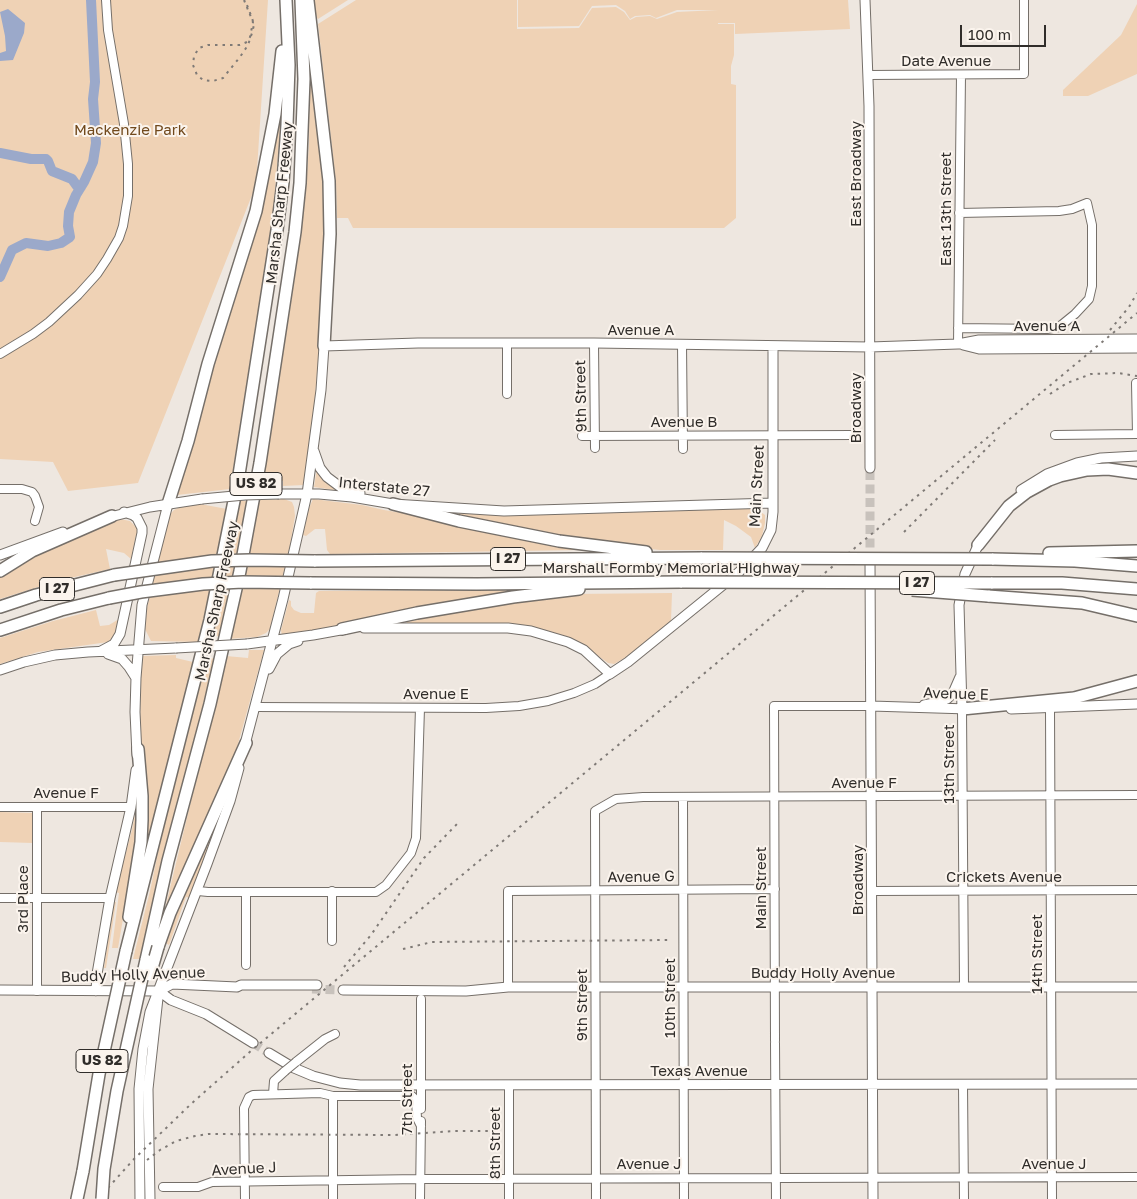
<!DOCTYPE html>
<html>
<head>
<meta charset="utf-8">
<style>
	body { margin:0 }
	#map { position:relative; width:1137px; height:1199px; overflow:hidden; background:#eee7e0; font-family:"Golos Text",sans-serif }
	canvas { display:block }
	.scale { position:absolute; left:960px; top:25px; width:86px; height:22px; box-sizing:border-box; border:2px solid #302d2a; border-top:0; padding-left:6px; font-size:15px; line-height:18px; white-space:nowrap; color:#302d2a; -webkit-text-stroke:4px #fbf4ed; paint-order:stroke }
</style>
</head>
<body>
<div id="map">
<canvas width="1137" height="1199"></canvas>
<div class="scale">100 m</div>
</div>
<script>
const c = document.querySelector('canvas').getContext('2d');
c.lineJoin = 'round';
function fillPath(path, color) {
  c.fillStyle = color;
  c.fill(path, 'evenodd');
}
function poly(rows) {
  const path = new Path2D();
  for (const r of rows) {
    path.moveTo(r[0], r[1]);
    for (let i = 2; i < r.length; i += 2) path.lineTo(r[i], r[i + 1]);
  }
  return path;
}
function strokePath(path, color, width, dash) {
  c.strokeStyle = color;
  c.lineWidth = width;
  c.lineCap = dash ? 'butt' : 'round';
  c.setLineDash(dash || []);
  c.stroke(path);
}
function drawText(font, color, halo, rows, align = 'center') {
  c.font = font + ' "Golos Text",sans-serif';
  c.lineWidth = 4;
  c.setLineDash([]);
  c.textBaseline = 'middle';
  c.strokeStyle = halo;
  c.fillStyle = color;
  for (const [text, x, y, turn = 0] of rows) {
    c.save();
    c.translate(x, y);
    c.rotate((+turn || 0) * Math.PI / 180);
    c.textAlign = isNaN(turn) ? turn : align;
    if (halo) c.strokeText(text, 0, 0);
    c.fillText(text, 0, 0);
    c.restore();
  }
}
fillPath(poly([
	[0,0,268,0,256,185,138,483,68,491,53,462,0,459],
	[302,0,348,0,318,19],
	[356,0,517,0,517,29,579,28,592,8,616,7,624,12,630,20,636,17,650,16,657,19,677,12,718,10,677,10,656,18,650,15,635,16,630,19,625,11,616,5,592,6,579,26,518,27,518,0,848,0,850,29,735,34,735,23,718,23,718,12,718,24,734,24,734,55,731,66,731,84,736,85,736,218,724,228,353,228,348,218,337,218,336,182,318,24],
	[1137,4,1137,74,1088,96,1063,96,1063,90,1121,35],
	[310,66,323,167,325,238,321,325,313,421,304,485,283,486,283,481,263,479,293,289,306,190,309,144],
	[279,117,281,117,273,215,230,489,177,495,201,412],
	[317,468,334,488,334,490,314,487],
	[284,499,292,502,294,507,295,516,290,546,270,629,266,633,257,637,228,639,258,500],
	[313,499,362,505,384,510,427,517,578,548,579,550,330,554,327,550,325,529,315,529,306,536,303,535,309,508],
	[239,501,249,501,221,637,211,635],
	[200,504,227,509,200,642,151,641,145,629,147,608,169,515,174,510,180,507],
	[756,508,765,515,765,523,762,536,755,548,751,537,736,526,724,520,723,550,660,550,601,544,459,515,459,512,512,514],
	[120,519,130,521,137,528,137,535,136,535,131,559,124,553,106,549,110,569,57,581,0,599,0,575,96,525],
	[518,590,518,594,282,637,281,630,289,600,291,601,291,606,294,610,301,613,314,613,316,593,319,591],
	[672,593,671,621,630,655,614,664,608,663,587,648,564,637,528,626,407,625,407,622,496,604,571,594],
	[96,610,100,626,109,625,119,619,116,634,108,642,38,652,0,664,0,638,53,621],
	[249,650,264,650,235,755,164,913,226,656,248,658],
	[176,655,176,658,193,662,141,880,144,788,140,731,141,656],
	[206,656,214,659,142,959,133,959,150,891,163,829],
	[137,804,139,825,118,948,112,948,119,893,115,892,132,830],
	[225,805,190,898,186,897,169,945,164,942,179,904,202,848],
	[0,812,34,813,33,843,0,842],
	[113,902,116,902,106,968,104,968]
]), '#efd2b5');
fillPath(poly([
	[8,9,25,23,24,33,13,60,0,61,0,53,6,51,5,36,0,12]
]), '#9ba9ca');
strokePath(poly([
	[0,153,31,159,46,159,48,161,52,171,72,179,77,186,81,187],
	[0,277,12,250,26,243,48,246,61,243,70,237,68,226,69,212,76,195,84,182,93,162,96,143,93,99,95,82,91,0]
]), '#9ba9ca', 10);
strokePath(poly([
	[870,561,870,468],
	[312,989,343,990],
	[253,1043,269,1053]
]), '#c8c2bc', 9, [9, 4.5]);
const minor = poly([
	[869,75,1024,74,1024,0],
	[958,328,1047,329,1059,327,1075,314,1089,299,1092,286,1092,225,1087,203,1072,209,1059,211,959,213],
	[594,343,595,448],
	[507,344,507,394],
	[682,344,683,449],
	[958,344,961,75],
	[0,354,33,334,49,322,78,295,97,274,107,259,119,238,123,226,128,196,128,164,124,124,108,30,106,0],
	[1136,383,1137,434],
	[1055,435,1137,434],
	[582,436,854,435],
	[0,489,22,489,32,492,35,496,39,507,35,521],
	[256,707,486,708,519,706,548,701,574,693,595,684,610,674],
	[962,709,964,987],
	[1050,709,1052,1199],
	[683,797,684,1199],
	[0,807,131,807],
	[198,891,208,892,376,892,386,885,411,853,416,838,420,708],
	[332,891,332,941],
	[872,891,1137,890],
	[0,898,110,898],
	[246,965,246,892],
	[508,987,508,891,775,889],
	[37,991,37,807],
	[775,1041,774,706,871,706],
	[775,1043,776,1199],
	[296,1062,325,1039,335,1034],
	[963,1085,964,1199],
	[509,1086,509,1199],
	[273,1094,274,1081,285,1071],
	[333,1096,333,1199],
	[421,1109,421,999],
	[163,1187,198,1187,212,1182,420,1179,1137,1177],
	[245,1199,244,1108,249,1097,253,1095,320,1093,333,1096,412,1096,416,1100,417,1118,421,1126],
	[420,1199,421,1121],
	[596,1199,595,811,616,799,643,797,1137,795]
]);
const major = poly([
	[865,0,869,106,870,468],
	[963,345,979,349,1137,348],
	[314,451,320,468,327,477,343,489,360,493],
	[1021,490,1047,474,1077,463,1101,458,1137,456],
	[279,494,319,494,352,497,393,504,504,511,773,503],
	[106,518,150,507,202,499],
	[0,555,63,532],
	[870,561,873,1199],
	[364,628,508,628,531,631,568,642,584,650,610,674,628,662,739,572,762,548,771,530,773,512,773,347],
	[247,644,313,635,346,629],
	[101,651,114,644,120,634,142,533,142,528,137,518,133,515,124,512],
	[108,654,122,659,129,667,136,678],
	[269,669,277,654,289,644,298,641],
	[0,670,24,662,55,655,88,652,176,648],
	[924,705,939,702,947,699,953,693,960,677],
	[871,706,968,709],
	[962,709,959,605,965,574,980,541],
	[1011,709,1137,704],
	[244,748,283,599,307,494,321,390,324,346,418,343,594,343,870,347,958,344,979,340,1137,339],
	[137,755,135,712,136,678,142,605,168,504],
	[0,990,159,991,172,984,237,987,241,985,317,985],
	[343,990,466,991,508,987,1137,987],
	[96,991,97,974,110,898,131,807,136,770],
	[159,991,171,1000,206,1014,253,1043],
	[269,1053,294,1068,313,1076,340,1083,360,1085,1137,1084],
	[140,1199,139,1089,143,1049,150,1012,207,864,230,801,239,768],
	[150,1199,148,1089,158,998]
]);
const highway = poly([
	[308,1,329,181,330,234,324,346],
	[168,504,188,441,208,364,256,211,275,114,282,51],
	[393,504,459,521,559,541,646,552],
	[978,545,1009,506,1027,492,1049,480,1060,476,1087,470,1108,469,1137,473],
	[1049,553,1137,551],
	[992,559,1075,561,1137,566],
	[314,561,702,558],
	[0,571,32,551,112,516],
	[310,583,477,584,682,582],
	[991,583,1062,583,1137,589],
	[988,596,1082,603,1137,616],
	[0,607,36,595,114,575],
	[342,629,417,613,513,597,579,589],
	[0,630,61,610,109,598],
	[962,709,1074,698,1137,681],
	[129,917,141,842,142,820,142,796,138,749],
	[158,947,170,913,246,743],
	[126,951,210,620,238,481,277,230,283,182,287,125,289,65,286,0],
	[146,960,168,861,210,704,240,571,260,463,295,232,300,183,304,79,301,0],
	[77,1199,83,1171]
]);
strokePath(minor, '#756f69', 10);
strokePath(major, '#756f69', 11);
strokePath(highway, '#756f69', 14);
strokePath(minor, '#fff', 8);
strokePath(major, '#fff', 9);
strokePath(highway, '#fff', 11);
strokePath(poly([
	[244,0,253,22,250,37,247,42,240,45,208,45,199,48,194,56,193,65,197,75,203,80,213,81,223,78,240,57,248,45,252,33,254,25,252,18,245,0],
	[1110,330,1129,307,1137,293],
	[1050,394,1067,383,1091,374,1118,373,1137,376],
	[904,532,995,440],
	[403,949,432,942,670,940],
	[344,967,371,935,424,858,457,824],
	[147,1160,160,1150,176,1141,195,1136,208,1134,394,1135,454,1131,498,1131],
	[98,1199,134,1159,191,1104,252,1050,1137,313]
]), '#7f7a76', 2, [2.5, 5]);
const minorBridge = poly([
	[285,1071,296,1062]
]);
const majorBridge = poly([
	[202,499,245,495,279,494],
	[176,648,247,644]
]);
const highwayBridge = poly([
	[702,558,992,559],
	[114,575,212,561,250,560,314,561],
	[682,582,991,583],
	[912,590,988,596],
	[109,598,141,592,203,584,243,582,310,583],
	[150,975,158,947],
	[83,1171,99,1074,126,951],
	[102,1199,104,1169,117,1091,146,960]
]);
strokePath(minorBridge, '#756f69', 10, []);
strokePath(majorBridge, '#756f69', 11, []);
strokePath(highwayBridge, '#756f69', 14, []);
strokePath(minorBridge, '#fff', 8);
strokePath(majorBridge, '#fff', 9);
strokePath(highwayBridge, '#fff', 11);
for (const [x, y, w] of [
	[256,484,52],
	[508,559,35],
	[917,583,35],
	[57,589,35],
	[102,1061,52]
]) {
  const box = new Path2D();
  box.roundRect(x - w / 2, y - 11.5, w, 23, 4);
  c.fillStyle = '#fbf4ed';
  c.fill(box);
  strokePath(box, '#302d2a', 1);
}
drawText('bold 14px', '#302d2a', null, [
	["US 82",256,484],
	["I 27",508,559],
	["I 27",917,583],
	["I 27",57,589],
	["US 82",102,1061]
]);
drawText('15px', '#302d2a', '#fbf4ed', [
	["Date Avenue",946,61],
	["East Broadway",856,174,-90],
	["Marsha Sharp Freeway",280,203,-84],
	["East 13th Street",946,209,-90],
	["Avenue A",1047,326],
	["Avenue A",641,330],
	["9th Street",581,396,-91],
	["Broadway",856,408,-90],
	["Avenue B",684,422],
	["Main Street",757,486,-87],
	["Interstate 27",384,487,6],
	["Marshall Formby Memorial Highway",671,568],
	["Marsha Sharp Freeway",217,601,-78],
	["Avenue E",436,694],
	["Avenue E",956,694,2],
	["13th Street",949,764,-90],
	["Avenue F",864,783],
	["Avenue F",66,793],
	["Avenue G",641,877,-1],
	["Crickets Avenue",1004,877],
	["Broadway",858,880,-90],
	["Main Street",761,888,-90],
	["3rd Place",23,899,-90],
	["14th Street",1037,954,-90],
	["Buddy Holly Avenue",823,973],
	["Buddy Holly Avenue",133,975,-2],
	["10th Street",670,998,-90],
	["9th Street",582,1005,-90],
	["Texas Avenue",699,1071],
	["7th Street",407,1099,-90],
	["8th Street",495,1143,-90],
	["Avenue J",649,1164],
	["Avenue J",1054,1164],
	["Avenue J",244,1169,-3]
]);
drawText('15px', '#71491c', '#fbf4ed', [
	["Mackenzie Park",130,130]
]);
</script>
</body>
</html>
